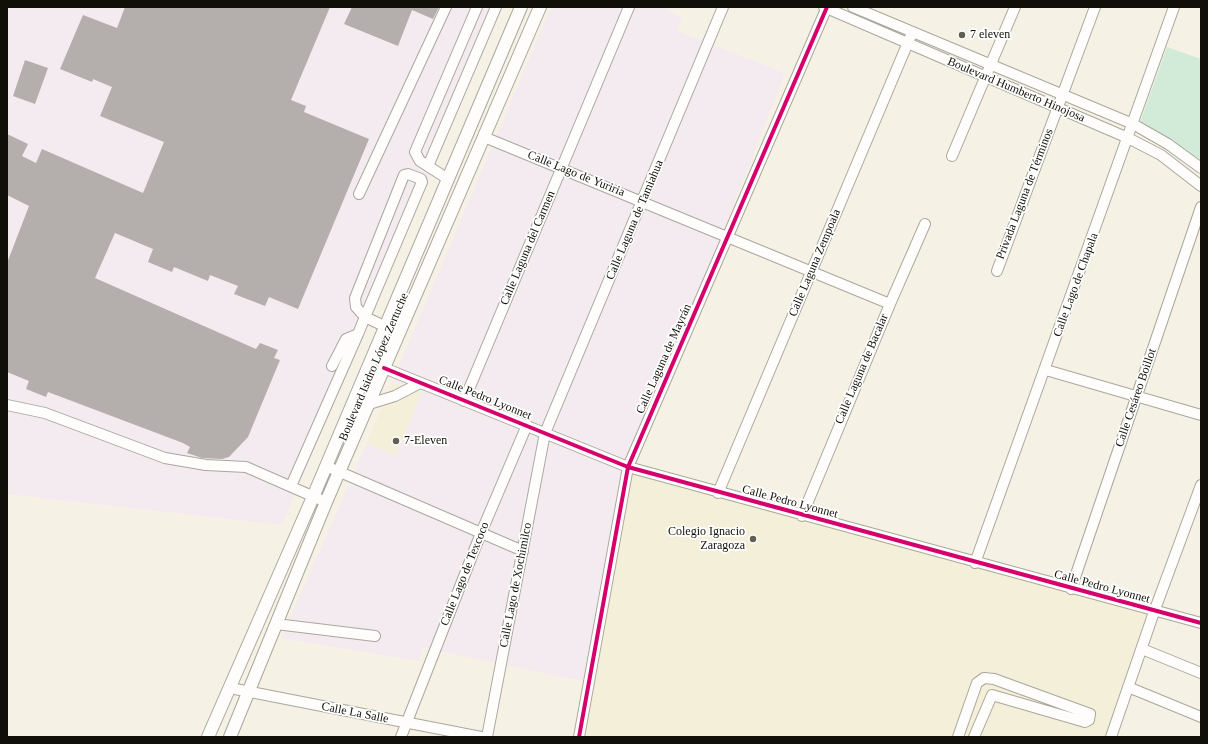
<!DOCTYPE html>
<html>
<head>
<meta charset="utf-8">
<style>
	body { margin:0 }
	#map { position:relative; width:1208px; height:744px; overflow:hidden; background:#f5f2e5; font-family:"Times New Roman",serif }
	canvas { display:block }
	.frame { position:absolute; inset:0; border:8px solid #111008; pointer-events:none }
</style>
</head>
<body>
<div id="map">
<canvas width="1208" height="744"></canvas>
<div class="frame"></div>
</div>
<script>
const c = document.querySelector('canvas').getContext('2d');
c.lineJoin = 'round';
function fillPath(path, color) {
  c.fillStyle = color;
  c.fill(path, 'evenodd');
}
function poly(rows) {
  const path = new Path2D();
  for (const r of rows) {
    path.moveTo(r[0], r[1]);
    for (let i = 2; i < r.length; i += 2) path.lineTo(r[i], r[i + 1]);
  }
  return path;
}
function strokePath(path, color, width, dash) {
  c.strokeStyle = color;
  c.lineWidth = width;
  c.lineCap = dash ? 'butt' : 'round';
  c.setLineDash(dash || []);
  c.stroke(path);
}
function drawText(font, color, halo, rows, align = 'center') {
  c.font = font + ' "Times New Roman",serif';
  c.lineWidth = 3.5;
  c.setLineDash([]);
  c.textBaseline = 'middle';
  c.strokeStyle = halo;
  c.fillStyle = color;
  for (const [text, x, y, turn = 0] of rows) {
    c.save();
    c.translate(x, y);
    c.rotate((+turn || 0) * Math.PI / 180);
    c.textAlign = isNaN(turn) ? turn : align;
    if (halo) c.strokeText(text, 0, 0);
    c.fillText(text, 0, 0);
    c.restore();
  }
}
fillPath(poly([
	[392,382,422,392,395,457,367,443],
	[628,467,1154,612,1111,737,582,737]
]), '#f4efd8');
fillPath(poly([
	[7,7,503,7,282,525,7,494],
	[551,7,669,7,667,11,682,17,677,31,785,73,632,467,588,682,423,648,419,661,281,638,367,443,396,456,422,392,392,382]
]), '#f4ebf1');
fillPath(poly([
	[1167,47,1201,59,1201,160,1139,125]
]), '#d1ebd8');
fillPath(poly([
	[125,7,330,7,291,100,306,106,304,112,369,139,298,309,269,297,265,306,234,294,238,286,210,275,208,281,174,267,172,272,148,262,153,249,115,233,95,278,256,349,260,343,278,350,274,358,280,360,248,437,229,457,222,459,202,458,187,453,190,447,183,443,48,392,46,397,26,389,29,381,7,372,7,263,29,206,7,195,7,134,28,144,22,156,36,163,42,149,143,193,164,142,100,116,112,87,93,79,92,82,60,69,83,15,117,28],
	[352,7,439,7,433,19,412,10,398,46,344,24],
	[25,60,48,68,35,104,13,96]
]), '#b4afac');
const minor = poly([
	[824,7,1128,138,1161,155,1201,186],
	[853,7,1133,124,1168,144,1201,168],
	[484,137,890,304],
	[952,156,1015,7],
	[428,166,496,7],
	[448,179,420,161,415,152,477,7],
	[359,194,446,7],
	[997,271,1095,7],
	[332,366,346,339,358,334],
	[384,368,628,467,1201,623],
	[1046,370,1201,415],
	[464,401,629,7],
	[369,404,395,396,420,383],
	[7,405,45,413,165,458,206,465,246,467,326,502],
	[326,466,523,551],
	[291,486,358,334,365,317,422,182,421,179,408,174,404,175,355,298,356,307,365,317,399,333],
	[718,493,912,33],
	[802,516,890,304,925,224],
	[975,563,1174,7],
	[1071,589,1201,207],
	[276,624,375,636],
	[1142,649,1201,673],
	[1128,687,1201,717],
	[230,688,481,737],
	[401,737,481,533,527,425],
	[487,737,545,433,723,7],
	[579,737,628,467,827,7],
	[958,737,977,683,984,678,994,679,1090,714,1089,720,1085,722,992,695,974,737],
	[1111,737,1154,612,1201,485]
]);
const major = poly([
	[208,737,313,497,521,7],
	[230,737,326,502,540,7]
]);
strokePath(minor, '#a9a79d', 12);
strokePath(major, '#a9a79d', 14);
strokePath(minor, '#fefdfb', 10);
strokePath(major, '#fefdfb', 12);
strokePath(poly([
	[384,368,628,467,1201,623],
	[579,737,628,467,827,7]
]), '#d6006c', 4);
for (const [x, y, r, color] of [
	[962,35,4,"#615f55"],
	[396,441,4,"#615f55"],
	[753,539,4,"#615f55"]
]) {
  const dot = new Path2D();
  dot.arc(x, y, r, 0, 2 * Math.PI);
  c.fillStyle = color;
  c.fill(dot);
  strokePath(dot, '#fff', 1.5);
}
drawText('12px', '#111008', '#fff', [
	["7 eleven",970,35],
	["7-Eleven",404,441],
	["Colegio Ignacio",745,532,"right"],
	["Zaragoza",745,546,"right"]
], 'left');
drawText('12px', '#111008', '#fff', [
	["Boulevard Humberto Hinojosa",1016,90,23],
	["Calle Lago de Yuriria",576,174,22],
	["Privada Laguna de Términos",1025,194,-69],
	["Calle Laguna de Tamiahua",635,220,-67],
	["Calle Laguna del Carmen",528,248,-67],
	["Calle Laguna Zempoala",815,263,-67],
	["Calle Lago de Chapala",1076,285,-70],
	["Calle Laguna de Mayrán",664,359,-66],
	["Boulevard Isidro López Zertuche",374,367,-67],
	["Calle Laguna de Bacalar",862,369,-67],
	["Calle Pedro Lyonnet",485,398,22],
	["Calle Cesáreo Boillot",1136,398,-71],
	["Calle Pedro Lyonnet",790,502,15],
	["Calle Lago de Texcoco",465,574,-68],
	["Calle Lago de Xochimilco",516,585,-79],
	["Calle Pedro Lyonnet",1102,587,15],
	["Calle La Salle",355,713,11]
]);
</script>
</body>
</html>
